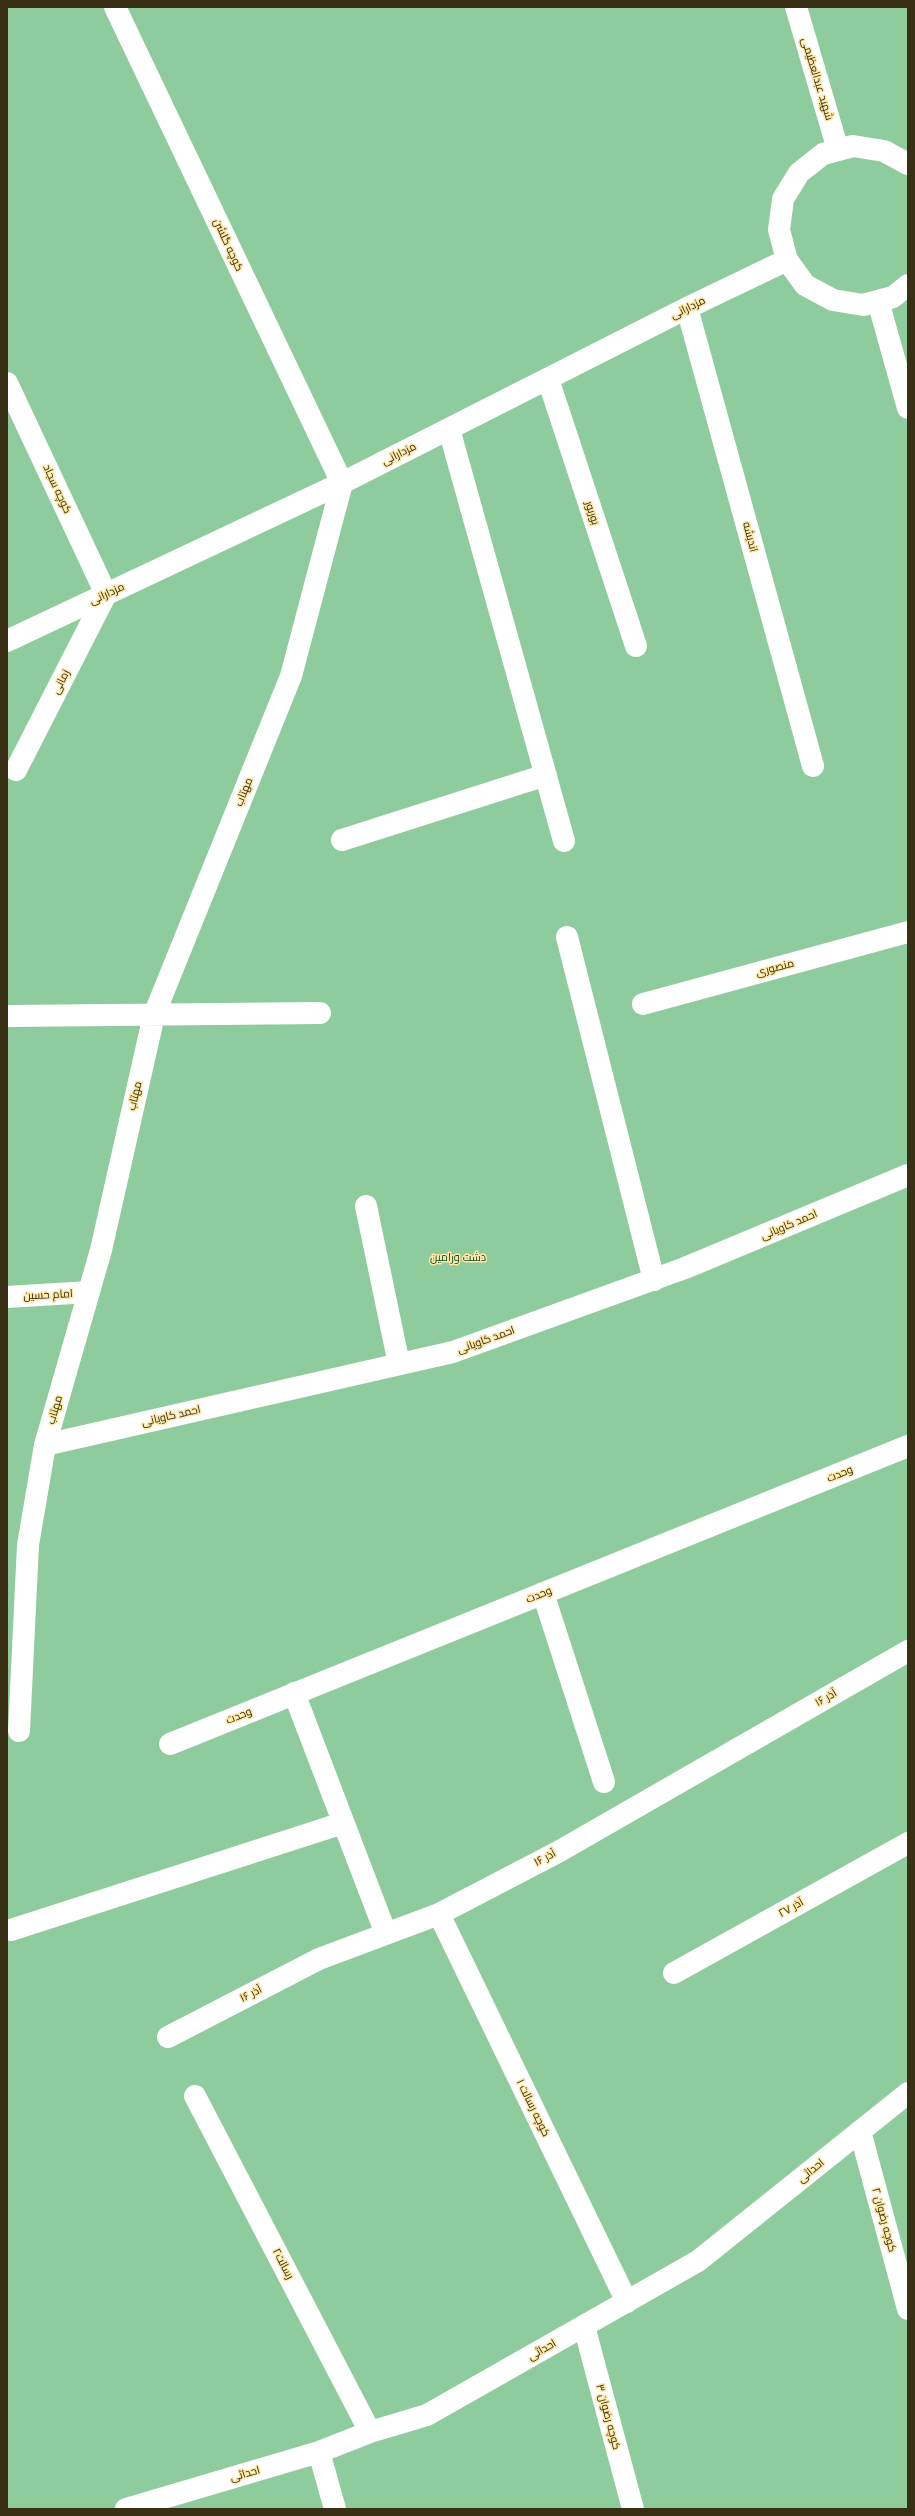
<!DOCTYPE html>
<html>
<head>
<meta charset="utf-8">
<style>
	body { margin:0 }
	#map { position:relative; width:915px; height:2516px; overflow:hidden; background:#fde7a6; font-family:Montserrat,sans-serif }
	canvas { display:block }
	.frame { position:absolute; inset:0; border:8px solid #382f15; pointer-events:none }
</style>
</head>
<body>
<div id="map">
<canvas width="915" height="2516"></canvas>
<div class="frame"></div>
</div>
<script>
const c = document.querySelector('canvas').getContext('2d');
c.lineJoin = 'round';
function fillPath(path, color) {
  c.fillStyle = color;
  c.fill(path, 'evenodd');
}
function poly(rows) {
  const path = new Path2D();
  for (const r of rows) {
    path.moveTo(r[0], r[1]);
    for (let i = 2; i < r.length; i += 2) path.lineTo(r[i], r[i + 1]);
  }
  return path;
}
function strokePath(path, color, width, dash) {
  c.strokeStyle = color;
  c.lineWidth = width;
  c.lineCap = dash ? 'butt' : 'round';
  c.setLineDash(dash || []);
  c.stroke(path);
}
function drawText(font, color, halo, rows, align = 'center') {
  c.font = font + ' Montserrat,Cairo,sans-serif';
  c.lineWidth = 3;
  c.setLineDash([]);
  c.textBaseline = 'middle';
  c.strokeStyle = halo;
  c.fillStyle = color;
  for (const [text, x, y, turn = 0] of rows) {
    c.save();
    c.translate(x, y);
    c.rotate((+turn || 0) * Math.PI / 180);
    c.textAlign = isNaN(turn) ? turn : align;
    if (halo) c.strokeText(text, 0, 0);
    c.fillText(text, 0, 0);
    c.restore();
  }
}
fillPath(poly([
	[7,7,908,7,908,2509,7,2509]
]), '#8ecb9d');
strokePath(poly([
	[16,770,106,594]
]), '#fff', 22);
strokePath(poly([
	[687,308,813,766],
	[548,379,636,646],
	[7,383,106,594],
	[449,429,564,841],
	[342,840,546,775],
	[567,937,654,1280],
	[643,1004,908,932],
	[7,1016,320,1013],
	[366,1206,399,1364],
	[7,1297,89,1292],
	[45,1445,453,1352,685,1268,908,1175],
	[543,1593,604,1782],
	[294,1693,386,1934],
	[19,1731,28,1545,45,1445,101,1250,154,1015,291,676,342,483,115,7],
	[170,1744,908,1446],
	[439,1914,627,2302],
	[11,1930,343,1823],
	[674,1973,908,1843],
	[168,2037,319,1959,439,1914,558,1852,908,1651],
	[195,2096,370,2432],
	[860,2131,908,2309],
	[584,2326,633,2509],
	[319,2452,335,2509],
	[126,2509,319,2452,370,2432,427,2415,698,2261,908,2093]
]), '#fff', 22);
strokePath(poly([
	[796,7,838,150],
	[908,164,884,151,853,146,823,154,799,173,783,199,779,230,787,260,805,285,833,300,863,305,893,297,908,285],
	[878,301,908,408],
	[7,641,342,483,687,308,787,260]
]), '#fff', 22);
drawText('11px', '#382f15', '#fde7a6', [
	["شهید عبدالعظیمی",817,79,73],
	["کوچه گلشن",228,245,65],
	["مزدارانی",688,308,-26],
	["مزدارانی",399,454,-27],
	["کوچه سجاد",57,489,65],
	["بوربور",592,513,72],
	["اندیشه",750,537,75],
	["مزدارانی",107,594,-25],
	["زمانی",61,682,-63],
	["مهتاب",244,792,-68],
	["منصوری",775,968,-15],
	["مهتاب",135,1096,-77],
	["احمد کاویانی",789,1225,-23],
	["امام حسین",48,1295,-3],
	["احمد کاویانی",486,1340,-20],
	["مهتاب",55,1410,-74],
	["احمد کاویانی",171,1416,-13],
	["وحدت",840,1474,-22],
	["وحدت",539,1595,-22],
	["۱۶ آذر",826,1698,-30],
	["وحدت",239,1716,-22],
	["۱۶ آذر",545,1858,-28],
	["۲۷ آذر",791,1908,-29],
	["۱۶ آذر",251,1994,-27],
	["۱ کوچه رسالت",533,2108,64],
	["احداثی",811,2171,-39],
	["کوچه رضوان ۲",884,2220,75],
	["رسالت۲",283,2264,63],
	["احداثی",542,2350,-30],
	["کوچه رضوان ۳",608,2417,75],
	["احداثی",245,2474,-16]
]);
drawText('11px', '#0e4b26', '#fde7a6', [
	["دشت ورامین",458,1258]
]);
</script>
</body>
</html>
